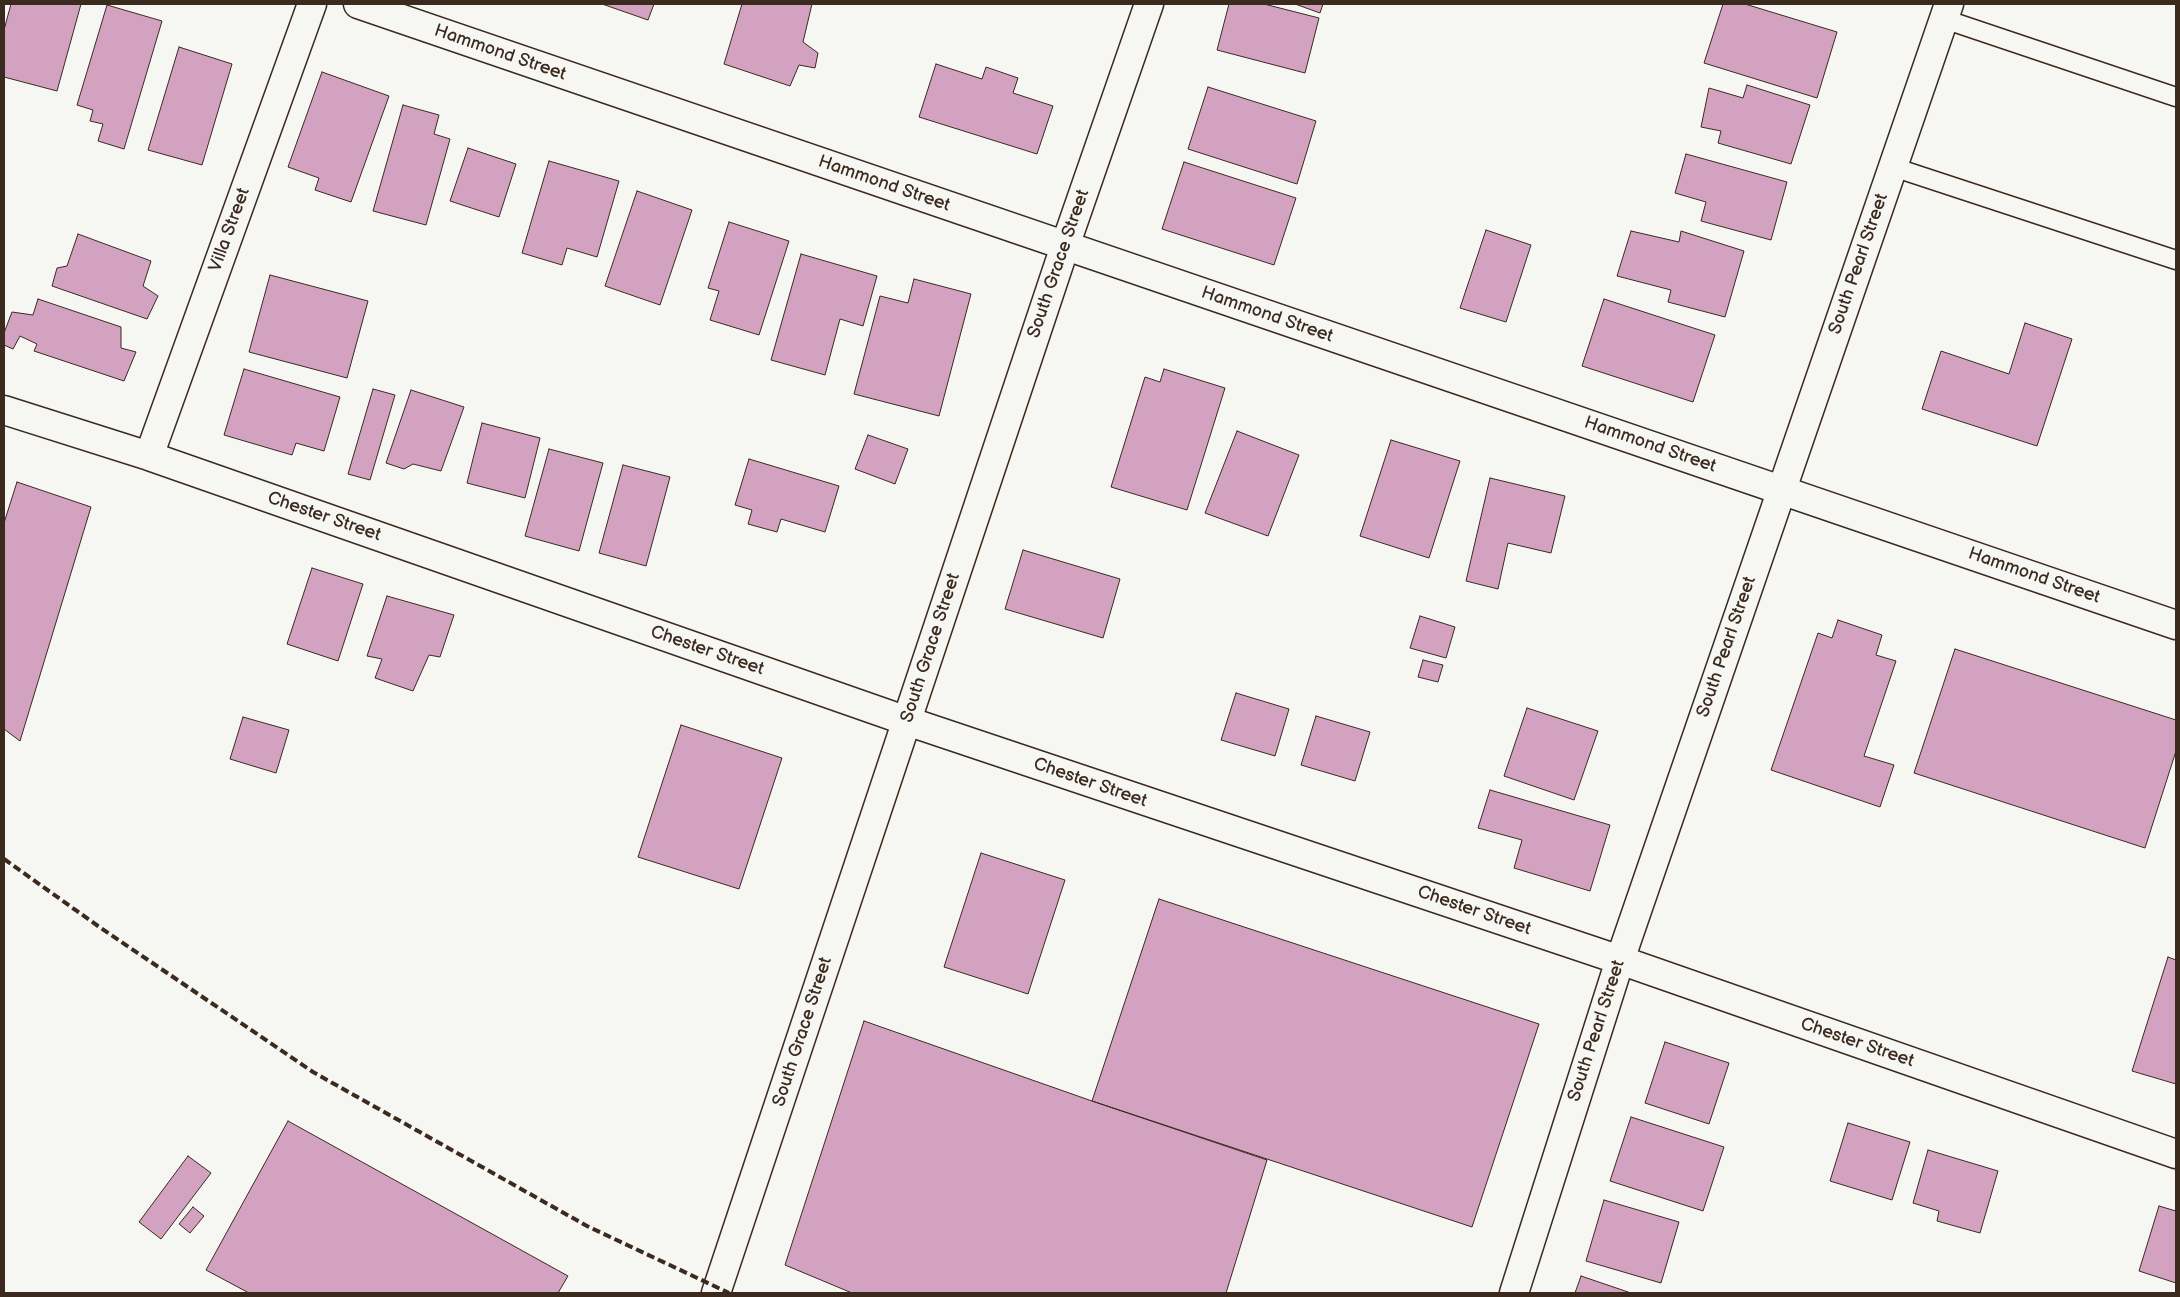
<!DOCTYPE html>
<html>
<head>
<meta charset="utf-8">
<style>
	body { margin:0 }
	#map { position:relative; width:2180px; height:1297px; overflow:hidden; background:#f6f6f2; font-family:"Balsamiq Sans",sans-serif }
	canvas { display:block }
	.frame { position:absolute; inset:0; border:5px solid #3b2a1e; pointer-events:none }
</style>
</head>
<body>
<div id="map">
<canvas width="2180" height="1297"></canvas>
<div class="frame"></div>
</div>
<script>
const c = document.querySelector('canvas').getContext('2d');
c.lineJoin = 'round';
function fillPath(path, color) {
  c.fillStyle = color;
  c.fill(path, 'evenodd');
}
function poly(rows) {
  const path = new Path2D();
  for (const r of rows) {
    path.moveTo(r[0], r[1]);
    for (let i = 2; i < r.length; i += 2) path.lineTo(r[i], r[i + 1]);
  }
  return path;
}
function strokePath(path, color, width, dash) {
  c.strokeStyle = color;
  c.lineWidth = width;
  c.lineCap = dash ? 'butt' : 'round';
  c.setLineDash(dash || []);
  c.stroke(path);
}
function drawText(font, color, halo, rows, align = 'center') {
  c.font = font + ' "Balsamiq Sans",sans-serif';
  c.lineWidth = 4;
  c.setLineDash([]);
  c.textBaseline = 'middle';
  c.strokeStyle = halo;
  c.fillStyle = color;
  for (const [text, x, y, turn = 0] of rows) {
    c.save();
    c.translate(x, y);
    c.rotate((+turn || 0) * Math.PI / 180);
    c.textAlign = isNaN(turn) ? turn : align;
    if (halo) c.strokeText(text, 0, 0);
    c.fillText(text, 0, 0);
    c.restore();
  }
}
const building = poly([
	[11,4,81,4,57,91,4,77,4,30,11,4],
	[602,4,654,4,648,20,602,4],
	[742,4,812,4,803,42,818,53,815,68,799,65,790,86,724,64,742,4],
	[1229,4,1264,4,1319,18,1305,73,1217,50,1229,4],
	[1295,4,1323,4,1320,13,1295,4],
	[1723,4,1745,4,1837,32,1817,98,1704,63,1723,4],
	[107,5,162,21,124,149,98,141,103,124,90,121,93,110,77,105,107,5],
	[179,47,232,64,202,165,148,150,179,47],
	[936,64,982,79,986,67,1018,78,1013,93,1053,106,1037,154,919,117,936,64],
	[322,72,389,96,351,202,315,190,319,178,288,167,322,72],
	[1747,85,1810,105,1791,164,1718,143,1721,131,1701,127,1709,88,1743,98,1747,85],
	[1208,87,1316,121,1297,184,1188,149,1208,87],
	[403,105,439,115,434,134,450,139,426,225,373,211,403,105],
	[468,148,516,164,499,217,450,201,468,148],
	[1686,154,1787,182,1771,240,1701,221,1706,202,1675,193,1686,154],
	[549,161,619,181,597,257,567,248,562,265,522,253,549,161],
	[1184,162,1296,198,1274,265,1162,229,1184,162],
	[637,191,692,210,660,305,605,286,637,191],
	[729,222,789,241,759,335,710,320,719,291,708,288,729,222],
	[1486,230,1531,245,1506,322,1460,308,1486,230],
	[1631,231,1679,242,1681,231,1744,251,1725,317,1668,302,1671,290,1617,276,1631,231],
	[78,234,151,261,143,286,158,296,147,319,52,286,57,268,67,266,78,234],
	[801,254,877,276,863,326,840,319,825,375,771,360,801,254],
	[270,275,368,301,347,378,249,352,270,275],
	[914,279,971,294,939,416,854,394,880,296,908,303,914,279],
	[38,299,121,327,121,348,136,352,124,381,34,351,37,344,20,336,13,349,4,345,4,333,12,312,33,315,38,299],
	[1604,299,1715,335,1693,402,1582,366,1604,299],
	[2025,323,2072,339,2037,446,1922,409,1941,351,2009,374,2025,323],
	[244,369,340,397,324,451,296,443,292,455,224,435,244,369],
	[1164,369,1225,388,1187,510,1111,487,1145,377,1160,382,1164,369],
	[373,389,395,395,370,480,348,474,373,389],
	[411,390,464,407,441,471,413,464,404,469,386,463,411,390],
	[482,423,540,438,525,498,467,483,482,423],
	[1237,431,1299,455,1268,536,1205,513,1237,431],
	[868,435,908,449,895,484,855,469,868,435],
	[1391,440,1460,461,1429,558,1360,536,1391,440],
	[549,449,603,463,579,551,525,536,549,449],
	[749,459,839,486,825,532,781,519,777,532,748,524,752,510,735,505,749,459],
	[623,465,670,477,646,566,599,553,623,465],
	[1490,478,1565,496,1551,553,1508,543,1498,589,1466,581,1490,478],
	[17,482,91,507,20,741,4,729,4,523,17,482],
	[1023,550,1120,579,1103,638,1005,609,1023,550],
	[312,568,363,584,338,661,287,644,312,568],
	[387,596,454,615,440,657,429,655,413,691,375,678,382,659,367,656,387,596],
	[1420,616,1455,627,1446,658,1410,648,1420,616],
	[1838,620,1882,635,1876,655,1896,661,1864,756,1894,765,1880,807,1771,770,1818,633,1832,638,1838,620],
	[1955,649,2176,720,2176,751,2145,848,1914,773,1955,649],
	[1423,660,1443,665,1438,682,1418,677,1423,660],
	[1236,693,1289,709,1275,756,1221,740,1236,693],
	[1527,708,1598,731,1574,800,1504,776,1527,708],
	[1316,716,1370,732,1355,781,1301,765,1316,716],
	[243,717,289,730,276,773,230,759,243,717],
	[681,725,782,758,739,889,638,857,681,725],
	[1490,790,1610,825,1590,891,1514,868,1522,840,1478,828,1490,790],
	[981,853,1065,880,1028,994,944,967,981,853],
	[1159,899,1539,1024,1472,1227,1092,1101,1159,899],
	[2168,957,2176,960,2176,1084,2132,1071,2168,957],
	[864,1021,1092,1101,1267,1160,1226,1293,852,1293,785,1265,864,1021],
	[1665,1042,1729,1063,1709,1124,1645,1103,1665,1042],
	[1631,1117,1724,1147,1703,1211,1610,1181,1631,1117],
	[288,1121,568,1276,558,1293,249,1293,206,1270,288,1121],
	[1848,1123,1910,1142,1892,1200,1830,1181,1848,1123],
	[1928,1150,1998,1171,1980,1233,1937,1221,1939,1211,1913,1203,1928,1150],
	[188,1156,211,1173,161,1239,139,1222,188,1156],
	[1604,1200,1679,1222,1661,1283,1586,1261,1604,1200],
	[2159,1206,2176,1211,2176,1283,2139,1271,2159,1206],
	[193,1207,204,1216,190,1233,179,1224,193,1207],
	[1581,1276,1631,1293,1575,1293,1581,1276]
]);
fillPath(building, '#d3a2c0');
strokePath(building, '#3b2a1e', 1);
const lane = poly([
	[1944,19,2176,97],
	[1893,167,2176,260]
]);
const street = poly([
	[4,410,149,456,907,721,1620,960,2176,1154],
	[149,456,312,4],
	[1514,1293,1620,960,1949,4]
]);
const secondary = poly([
	[358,4,2176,625],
	[716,1293,1065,246,1149,4]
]);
strokePath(lane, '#3b2a1e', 21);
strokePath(street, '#3b2a1e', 31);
strokePath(secondary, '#3b2a1e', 31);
strokePath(lane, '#f6f6f2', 18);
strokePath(street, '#f6f6f2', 28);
strokePath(secondary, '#f6f6f2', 28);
strokePath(poly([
	[4,859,98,926,313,1072,587,1226,729,1293]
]), '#3b2a1e', 4, [8, 4]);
drawText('18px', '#3b2a1e', '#f6f6f2', [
	["Hammond Street",500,53,19],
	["Hammond Street",884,184,19],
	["Villa Street",230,230,-70],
	["South Grace Street",1059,264,-71],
	["South Pearl Street",1859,264,-71],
	["Hammond Street",1267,315,19],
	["Hammond Street",1650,445,19],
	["Chester Street",324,517,19],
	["Hammond Street",2034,576,19],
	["South Pearl Street",1727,647,-71],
	["South Grace Street",931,648,-72],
	["Chester Street",707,651,19],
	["Chester Street",1090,783,19],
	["Chester Street",1474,911,19],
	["South Pearl Street",1597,1031,-72],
	["South Grace Street",803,1032,-72],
	["Chester Street",1857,1043,19]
]);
</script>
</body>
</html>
